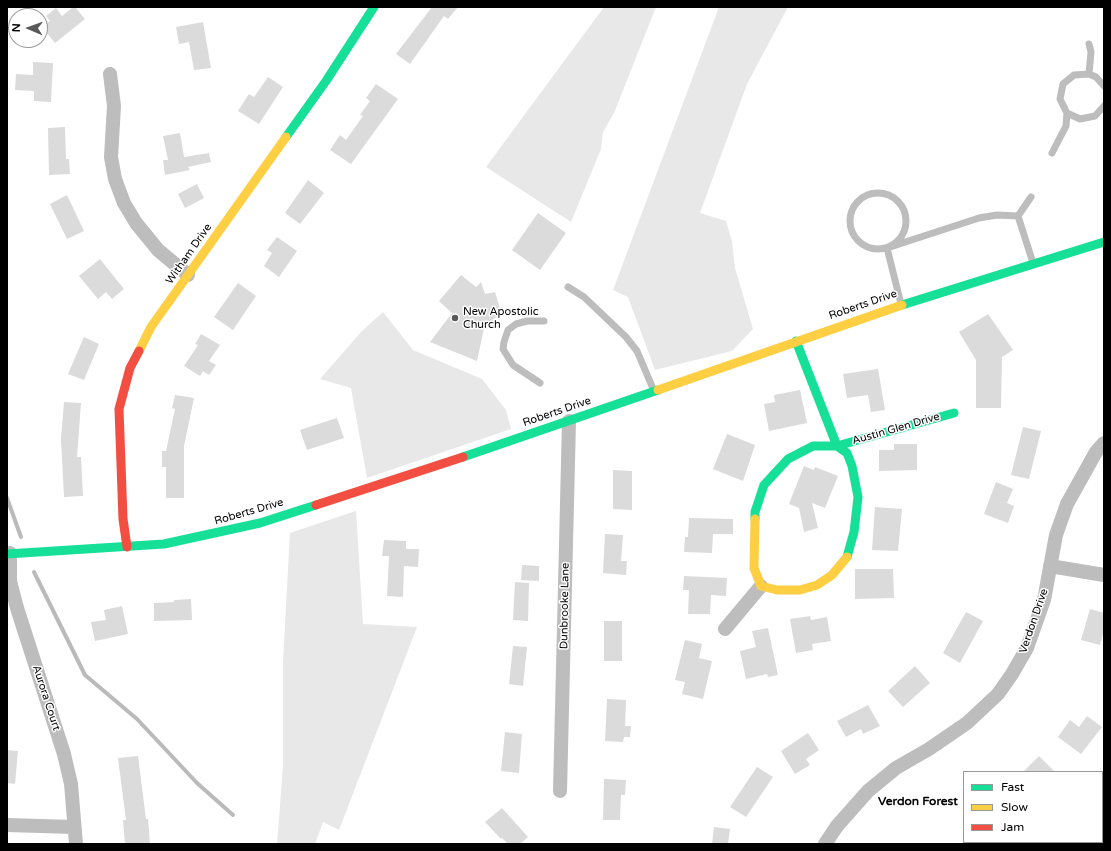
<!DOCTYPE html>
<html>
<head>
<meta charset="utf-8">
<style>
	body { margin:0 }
	#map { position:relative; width:1111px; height:851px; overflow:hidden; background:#fff; font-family:"Varela Round",sans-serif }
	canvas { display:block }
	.frame { position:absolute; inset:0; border:8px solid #000; pointer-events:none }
	.legend { position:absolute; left:963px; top:771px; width:140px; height:72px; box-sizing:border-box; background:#fff; border:1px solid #999; margin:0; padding:5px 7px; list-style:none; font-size:12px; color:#000 }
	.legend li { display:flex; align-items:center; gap:8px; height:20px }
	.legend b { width:20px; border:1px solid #999 }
	.north { position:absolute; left:8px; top:8px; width:40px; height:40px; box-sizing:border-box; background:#fff; border:1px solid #999; border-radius:50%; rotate:272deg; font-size:11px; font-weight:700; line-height:16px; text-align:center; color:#000 }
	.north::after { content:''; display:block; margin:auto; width:14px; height:18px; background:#595959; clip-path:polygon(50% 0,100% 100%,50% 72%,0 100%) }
</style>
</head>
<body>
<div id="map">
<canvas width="1111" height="851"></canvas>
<div class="frame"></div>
<ul class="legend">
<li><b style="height:5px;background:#16e098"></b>Fast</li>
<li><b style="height:5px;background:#ffcf43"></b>Slow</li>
<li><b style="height:5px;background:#f24e42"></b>Jam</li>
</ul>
<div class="north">N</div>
</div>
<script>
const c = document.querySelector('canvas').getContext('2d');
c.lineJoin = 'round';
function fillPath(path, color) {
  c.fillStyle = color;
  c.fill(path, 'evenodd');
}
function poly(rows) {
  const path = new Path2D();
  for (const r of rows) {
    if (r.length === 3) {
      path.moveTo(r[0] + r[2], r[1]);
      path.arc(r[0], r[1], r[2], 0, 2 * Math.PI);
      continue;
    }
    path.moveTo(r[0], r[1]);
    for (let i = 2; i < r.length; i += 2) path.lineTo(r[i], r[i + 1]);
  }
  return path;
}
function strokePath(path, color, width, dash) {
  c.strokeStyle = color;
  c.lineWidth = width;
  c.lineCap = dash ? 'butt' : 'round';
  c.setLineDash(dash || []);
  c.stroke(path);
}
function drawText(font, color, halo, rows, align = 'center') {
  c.font = font + ' "Varela Round",sans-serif';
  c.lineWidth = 3;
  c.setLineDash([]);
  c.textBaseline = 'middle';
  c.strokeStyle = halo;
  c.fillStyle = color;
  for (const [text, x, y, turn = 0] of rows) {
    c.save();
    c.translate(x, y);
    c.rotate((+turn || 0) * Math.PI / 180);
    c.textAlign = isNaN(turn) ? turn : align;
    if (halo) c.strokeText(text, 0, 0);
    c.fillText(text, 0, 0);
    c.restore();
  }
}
fillPath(poly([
	[604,7,656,7,614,113,603,132,601,149,571,222,486,167],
	[719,7,788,7,747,84,700,213,726,221,732,241,735,268,753,329,732,351,655,370,628,297,613,290],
	[383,312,413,350,482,379,506,410,511,429,367,478,351,388,320,379,362,331],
	[356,511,363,624,417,627,339,830,323,822,315,844,277,844,283,766,283,661,290,533]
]), '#e8e8e8');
strokePath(poly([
	[7,498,21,537],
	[34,572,85,675,137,719,197,783,233,815]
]), '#bababa', 4);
fillPath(poly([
	[73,7,75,7,85,19,55,43,42,27,50,21,46,16,56,8,62,16],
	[432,7,458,7,448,19,444,16,410,64,396,54],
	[203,22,211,68,194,70,189,42,179,44,176,27],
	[33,62,53,63,51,102,34,101,34,91,15,90,16,74,33,75],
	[268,77,283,87,259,124,238,111,249,94,254,97],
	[376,84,398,99,351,164,330,150,340,135,346,140,363,116,360,115,370,101,366,98],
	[65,127,66,159,69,159,70,174,49,175,48,128],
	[180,133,184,157,209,153,211,162,188,167,190,170,165,175,163,160,168,160,163,136],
	[308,180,324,193,300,224,285,213],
	[197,184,204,198,185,208,178,194],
	[67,195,84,231,67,239,50,204],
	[538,213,566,233,540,270,512,250],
	[277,237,297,251,279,277,264,266,272,253,267,250],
	[100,259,124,289,112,299,106,292,98,299,79,276],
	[461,275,476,287,481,282,485,294,495,292,502,315,493,319,494,329,484,328,477,361,430,342,452,313,439,301],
	[238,283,256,296,233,330,214,317],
	[988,314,1013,350,1002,357,1001,408,976,408,976,360,959,332],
	[201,334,220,345,209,361,216,365,209,375,203,371,200,376,184,366,198,345,195,344],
	[84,337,99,344,84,380,68,374],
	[878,369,885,410,871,412,868,395,847,398,843,374],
	[800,390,807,423,769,431,764,404,775,402,774,395],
	[175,395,194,398,184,446,184,498,166,498,166,467,162,467,162,451,166,451,175,409,172,408],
	[64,402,81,403,77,457,81,457,83,496,64,497,61,439],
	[337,418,344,438,307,450,300,430],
	[1023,427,1041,431,1029,479,1011,475],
	[727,434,755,445,743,481,713,469],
	[894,444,917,444,917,470,879,471,879,450,894,450],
	[804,466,814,470,815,467,838,476,825,508,812,503,818,528,804,532,799,508,789,504],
	[613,470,632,471,632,510,613,509],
	[996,482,1013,489,1007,503,1014,506,1008,523,984,514],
	[875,507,902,509,898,551,872,550],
	[689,518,733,519,733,534,713,534,712,553,684,552,685,537,688,537],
	[605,534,623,535,621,561,627,561,626,575,603,573],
	[384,540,406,541,406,549,419,549,418,567,404,566,403,597,387,596,389,556,382,556],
	[522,565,539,566,539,581,521,580],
	[855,569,893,569,894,598,855,599],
	[684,576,727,578,726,596,711,595,710,614,688,614,689,590,683,590],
	[515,582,529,583,528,621,513,620],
	[191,599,192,620,154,621,154,603,174,602,174,600],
	[122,606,128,634,95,641,91,622,106,620,104,610],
	[1090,609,1104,613,1104,630,1100,645,1081,640],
	[966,612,983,621,960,663,943,653],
	[810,616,811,620,827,617,831,641,812,644,813,650,796,653,790,619],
	[604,621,622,621,622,661,604,661],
	[768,628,778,675,768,677,767,674,746,679,740,651,756,647,752,631],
	[685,640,702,644,699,658,712,661,703,699,682,694,685,682,675,680],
	[513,646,527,647,523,686,509,684],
	[915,666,930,683,903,707,888,691],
	[607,699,626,700,625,726,631,726,630,737,624,737,623,742,605,741],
	[868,705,880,726,863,734,861,729,846,737,837,721],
	[1087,716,1102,727,1081,754,1058,737,1070,720,1079,727],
	[505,732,522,734,519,773,501,771],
	[808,733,819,750,806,759,810,765,795,774,781,751],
	[7,750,18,751,15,784,7,783],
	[138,756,146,819,148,819,150,844,125,844,123,820,126,820,118,758],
	[1039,756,1055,772,1023,772],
	[757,767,773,777,746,817,730,807],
	[604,779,626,780,625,795,621,795,620,820,603,820],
	[502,808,528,837,520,844,508,844,502,838,501,839,485,822],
	[714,827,730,829,728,844,712,844]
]), '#dbdbdb');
strokePath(poly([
	[1089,44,1091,52,1089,74],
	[1104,86,1096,77,1089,74,1074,75,1063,84,1060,99,1067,113,1080,119,1095,116,1104,106],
	[1052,153,1066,126,1067,113],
	[878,221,28],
	[1031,197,1018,216,1033,263],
	[568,287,584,297,626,337,637,351,654,391],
	[901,304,887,248,979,218,997,215,1018,216],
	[540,383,513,365,503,349,504,342,508,330,516,324,527,321,544,321]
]), '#bdbdbd', 7);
strokePath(poly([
	[110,74,114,106,111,157,115,179,124,203,136,223,158,250,188,275],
	[10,553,10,581,17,608,64,754,71,784,76,844],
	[1050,566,1104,575],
	[725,629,761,586],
	[560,791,569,421],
	[7,825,74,827],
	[825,844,837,826,868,791,896,768,929,749,967,723,998,694,1012,674,1027,648,1044,600,1056,535,1067,504,1096,452,1104,443]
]), '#bdbdbd', 14);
strokePath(poly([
	[286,137,326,81,374,7],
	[902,305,1104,242],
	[796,341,837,446,847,453,852,466,858,497,854,532,847,557],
	[463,457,658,390],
	[755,519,755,512,764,485,788,459,813,446,837,446,954,413],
	[7,554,164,544,260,523,316,505]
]), '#16e098', 9);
strokePath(poly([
	[139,351,151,327,286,137],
	[658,390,902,305],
	[755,519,754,568,761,586,777,590,800,590,817,585,832,575,847,557]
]), '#ffcf43', 9);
strokePath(poly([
	[316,505,463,457],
	[127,547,123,519,119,409,130,368,139,351]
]), '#f24e42', 9);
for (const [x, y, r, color] of [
	[455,318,4,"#595959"]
]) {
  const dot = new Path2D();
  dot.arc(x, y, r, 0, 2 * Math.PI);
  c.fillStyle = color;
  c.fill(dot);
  strokePath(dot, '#fff', 1.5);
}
drawText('11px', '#000', '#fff', [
	["Witham Drive",189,254,-55],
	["Roberts Drive",863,305,-19],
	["Roberts Drive",557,412,-19],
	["Austin Glen Drive",896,429,-16],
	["Roberts Drive",249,512,-16],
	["Dunbrooke Lane",565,606,-89],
	["Verdon Drive",1034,621,-71],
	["Aurora Court",46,698,72]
]);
drawText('11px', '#000', '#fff', [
	["New Apostolic",463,312],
	["Church",463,325]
], 'left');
drawText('bold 12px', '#000', '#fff', [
	["Verdon Forest",918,802]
]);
</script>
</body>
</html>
